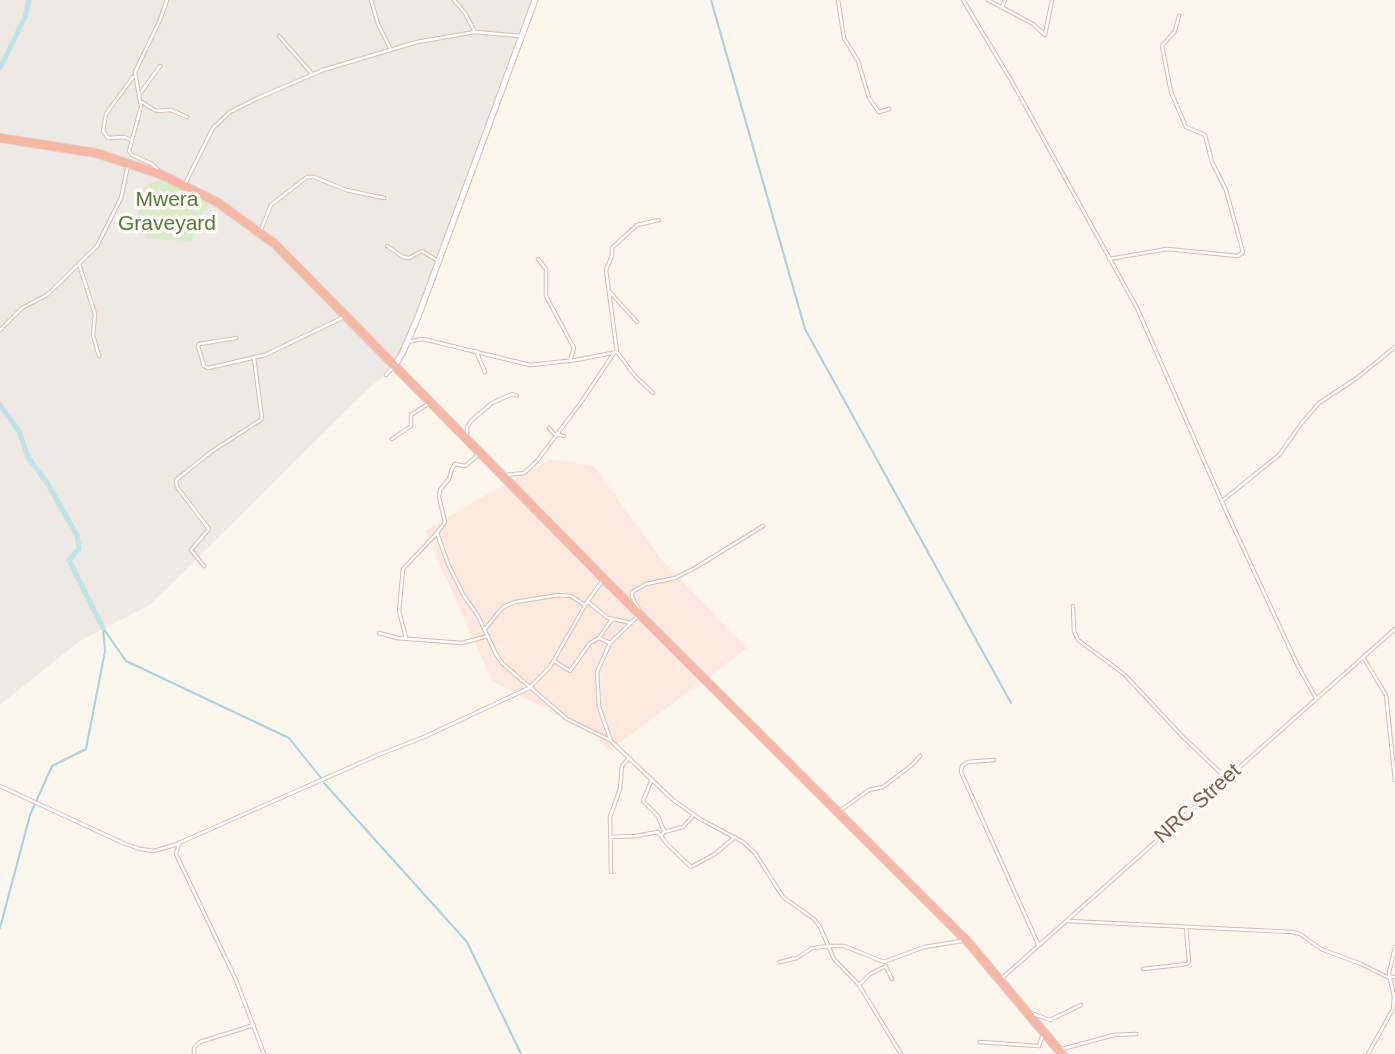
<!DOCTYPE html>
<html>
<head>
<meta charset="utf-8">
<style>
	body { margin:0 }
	canvas { display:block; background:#fdf6ec }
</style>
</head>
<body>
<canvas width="1395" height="1054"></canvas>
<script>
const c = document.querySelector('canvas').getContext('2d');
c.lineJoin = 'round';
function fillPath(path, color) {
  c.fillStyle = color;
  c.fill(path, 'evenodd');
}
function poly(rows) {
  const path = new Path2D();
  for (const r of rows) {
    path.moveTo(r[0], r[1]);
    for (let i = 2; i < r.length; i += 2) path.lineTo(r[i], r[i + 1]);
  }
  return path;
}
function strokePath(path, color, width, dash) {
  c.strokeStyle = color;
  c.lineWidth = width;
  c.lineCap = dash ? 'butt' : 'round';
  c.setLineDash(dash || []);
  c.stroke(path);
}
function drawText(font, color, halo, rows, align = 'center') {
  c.font = font + ' Arial,sans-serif';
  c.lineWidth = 7;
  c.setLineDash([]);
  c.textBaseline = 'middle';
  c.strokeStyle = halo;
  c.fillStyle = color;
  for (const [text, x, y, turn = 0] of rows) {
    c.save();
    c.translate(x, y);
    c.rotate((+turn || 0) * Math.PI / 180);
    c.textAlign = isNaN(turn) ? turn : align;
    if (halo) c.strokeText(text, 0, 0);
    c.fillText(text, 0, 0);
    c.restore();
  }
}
fillPath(poly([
	[551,459,594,466,661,559,747,648,609,751,594,734,492,681,425,531,477,500]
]), '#fde8e0');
fillPath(poly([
	[0,0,536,0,399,359,384,373,386,375,372,385,150,605,81,640,0,705]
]), '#efe9e4');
fillPath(poly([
	[158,180,184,189,210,203,204,210,191,241,146,239,140,223,141,218,138,214,141,193,145,186]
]), '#d8ecc9');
strokePath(poly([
	[711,0,805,329,1011,703],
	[103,628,126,661,289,738,321,778],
	[324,783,467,942,521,1054],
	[0,928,30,815,52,766,86,749,105,651,103,628]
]), '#a5d3da', 2);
strokePath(poly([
	[0,68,25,17,29,0],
	[0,405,19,431,28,457,47,483,77,535,79,549,69,560,103,628]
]), '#bfe3e8', 5);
const street = poly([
	[371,0,378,24,391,50],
	[454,0,465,13,475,32],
	[838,0,844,38,858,61,869,98,879,112,889,109],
	[963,0,1011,80,1137,308,1226,511,1298,666,1316,698],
	[988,0,1033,24,1045,35,1052,0],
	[1002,7,1005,0],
	[279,36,313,75],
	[139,95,160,66],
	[142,102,156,111,171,110,187,117],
	[131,140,124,137,108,138,103,131,106,114,133,77],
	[158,170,152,164,132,155,129,151,141,107,135,72,160,20,167,0],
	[185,184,213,128,230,112,258,98,323,70,417,42,475,32,521,36],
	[260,232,271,205,307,177,314,177,346,190,384,198],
	[387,246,403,257,409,258,422,251,438,261],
	[538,259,546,269,546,296,574,348,570,361],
	[1109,259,1167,249,1238,256,1243,252,1226,190,1212,162,1205,135,1186,127,1171,92,1162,46,1175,31,1179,16],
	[79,264,95,314,93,335,99,356],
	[609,291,637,322],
	[0,330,22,308,47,295,97,246,121,198,128,165],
	[236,338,199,344,198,346,204,366,208,368,265,355,344,317],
	[407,342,423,339,530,365,576,360,617,352,635,376,653,393],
	[476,351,485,372],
	[617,352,606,270,612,256,612,248,637,225,659,220],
	[386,375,393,367],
	[549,428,555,435],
	[556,434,564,436],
	[467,435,467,427,472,420,492,403,512,394,517,396],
	[392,439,411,426,411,415,428,404],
	[506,475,524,473,537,461,582,401,614,353],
	[1222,501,1279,455,1301,424,1319,403,1357,378,1395,347],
	[437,533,448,564,464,596,478,616,496,654,502,663,567,719,610,740],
	[204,566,191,550,209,529,177,487,176,480,211,452,262,419,254,358],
	[588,602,608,618,631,623],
	[1073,606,1074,631,1078,640,1124,674,1182,736,1226,778],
	[640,611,632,597,632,592,646,584,675,578,695,568,763,526],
	[638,616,610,643,597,672,599,707,611,741,672,799,700,819,743,842,755,853,783,897,814,919,820,927,834,959,859,985,901,1054],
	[485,629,503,607,515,602,559,595,571,596,585,605],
	[379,633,397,638,462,643,488,636],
	[406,638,399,611,403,569,437,533,445,522,439,497,440,490,449,479,452,469,455,464,465,466,478,455],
	[599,638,612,619],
	[1363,657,1386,695,1395,780],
	[554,661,570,671,590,643,599,638,610,643],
	[994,760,968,762,962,766,961,772,1038,944],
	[652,779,643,801,658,816,664,831,662,835],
	[0,786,123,843,140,849,154,851,178,844],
	[841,810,869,790,883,787,912,765,920,756],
	[664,832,683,827,693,816],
	[610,837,636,836,658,832,667,844,691,867,715,854,735,837],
	[611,872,610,817,620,789,622,766,629,758],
	[1068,921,1292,932,1300,934,1321,949,1361,964,1387,977,1395,977],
	[780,962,797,958,812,948,830,946,844,946,884,962,924,947,962,941],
	[886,967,892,979],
	[1143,969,1187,964,1189,962,1186,928],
	[1001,979,1395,629],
	[859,985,870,974,886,966],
	[1031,1013,1050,1020,1081,1005],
	[980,1042,1039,1046,1043,1034],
	[1062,1049,1114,1035,1136,1034],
	[194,1054,194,1048,200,1042,254,1025],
	[264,1054,236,980,176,854,179,843,378,755,424,737,529,688,550,667,587,602,603,580],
	[1368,1054,1393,1009,1394,997,1389,973,1395,947]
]);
const secondary = poly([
	[395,365,402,354,418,317,535,0]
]);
const highway = poly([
	[0,138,96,153,160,174,217,202,275,244,604,579,967,941,1062,1054]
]);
strokePath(street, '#d1beb0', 4.5);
strokePath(secondary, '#d6c0b0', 7);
strokePath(highway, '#dad1cd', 10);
strokePath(street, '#fff', 2.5);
strokePath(secondary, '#fff', 5);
strokePath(highway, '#f7b7a3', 8);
drawText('21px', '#537a41', '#fffaf3', [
	["Mwera",167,200],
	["Graveyard",167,224]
]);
drawText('21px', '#7a5c4d', '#fffaf3', [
	["NRC Street",1198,804,-42]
]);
</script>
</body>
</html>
